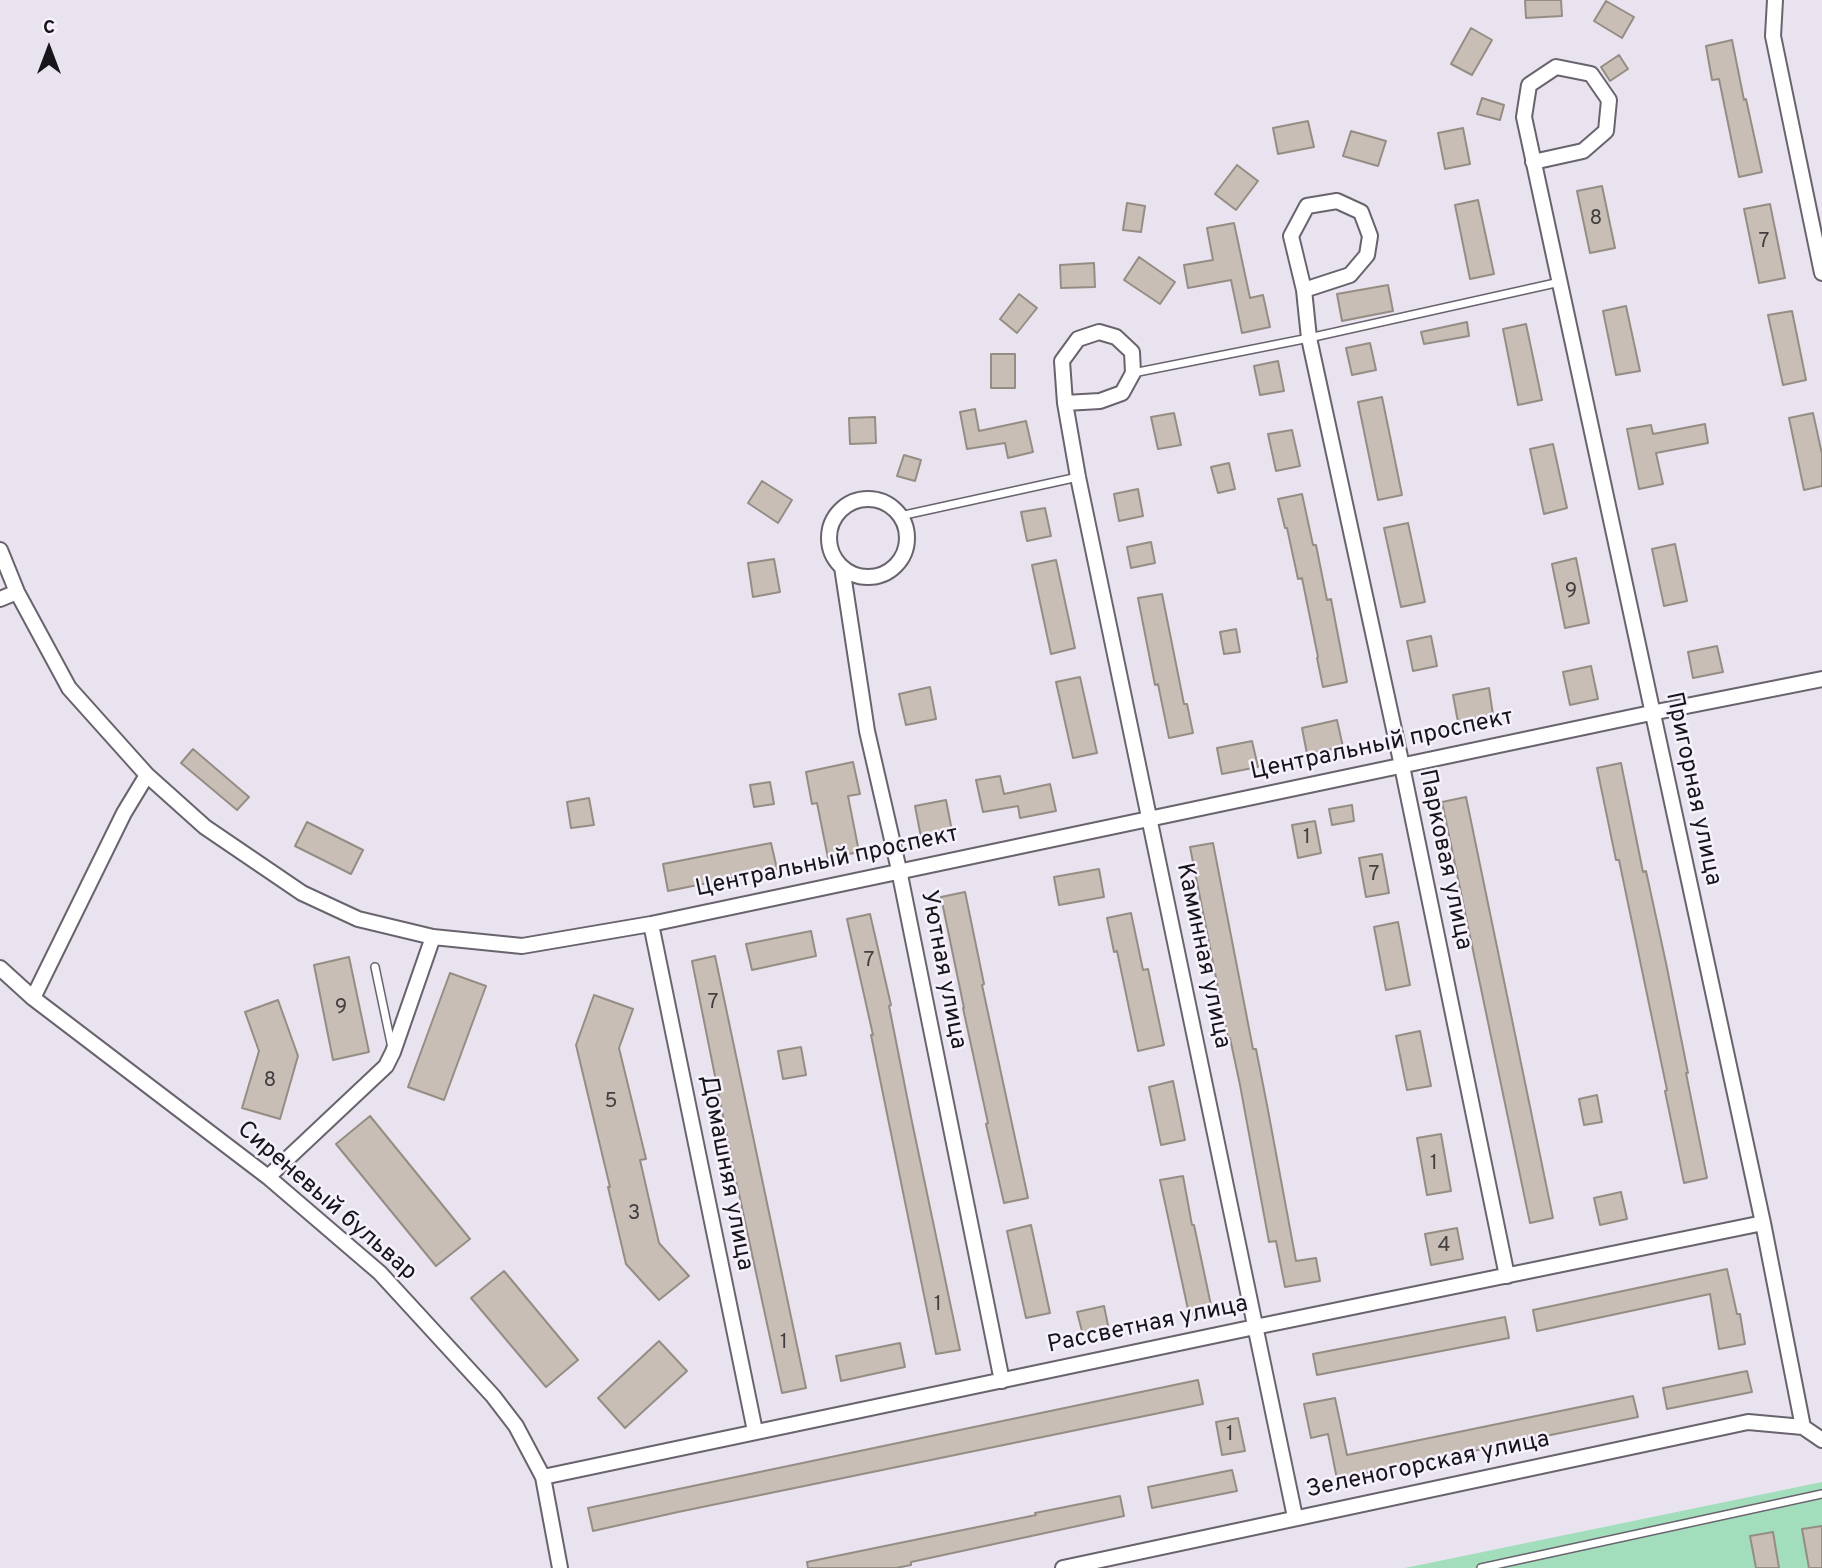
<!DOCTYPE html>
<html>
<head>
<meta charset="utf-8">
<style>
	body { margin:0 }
	#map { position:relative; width:1822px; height:1568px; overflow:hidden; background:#e8e3ef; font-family:Overpass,sans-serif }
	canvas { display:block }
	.north { position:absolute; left:14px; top:14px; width:70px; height:70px; -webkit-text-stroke:5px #f6f1fc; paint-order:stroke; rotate:0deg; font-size:19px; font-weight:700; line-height:28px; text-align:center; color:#171519 }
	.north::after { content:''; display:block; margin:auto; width:24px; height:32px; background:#171519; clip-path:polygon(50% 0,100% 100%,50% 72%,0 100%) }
</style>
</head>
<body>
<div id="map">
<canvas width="1822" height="1568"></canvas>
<div class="north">С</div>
</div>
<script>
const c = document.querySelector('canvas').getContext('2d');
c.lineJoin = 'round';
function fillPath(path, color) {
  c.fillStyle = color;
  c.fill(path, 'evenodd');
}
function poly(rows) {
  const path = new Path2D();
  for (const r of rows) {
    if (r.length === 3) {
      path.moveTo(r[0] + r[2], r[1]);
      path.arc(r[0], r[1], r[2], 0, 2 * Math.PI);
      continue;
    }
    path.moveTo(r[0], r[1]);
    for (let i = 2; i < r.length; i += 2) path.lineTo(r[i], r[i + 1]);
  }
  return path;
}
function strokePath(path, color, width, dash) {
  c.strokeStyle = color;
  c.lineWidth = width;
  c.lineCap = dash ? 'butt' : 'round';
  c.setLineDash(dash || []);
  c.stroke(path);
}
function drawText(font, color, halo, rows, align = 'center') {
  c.font = font + ' Overpass,sans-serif';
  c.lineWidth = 5;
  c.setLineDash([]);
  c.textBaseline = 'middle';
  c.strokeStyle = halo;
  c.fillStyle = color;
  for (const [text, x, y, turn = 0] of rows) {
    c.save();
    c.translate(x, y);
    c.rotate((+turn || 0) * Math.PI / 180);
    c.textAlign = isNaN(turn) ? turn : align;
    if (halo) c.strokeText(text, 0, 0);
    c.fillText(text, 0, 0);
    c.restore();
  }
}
fillPath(poly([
	[1822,1482,1822,1568,1405,1568]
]), '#a3debc');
const building = poly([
	[1525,0,1561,0,1562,16,1526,18,1525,0],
	[1606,1,1634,17,1622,38,1594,21,1606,1],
	[1471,28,1492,40,1472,75,1451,64,1471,28],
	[1732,40,1744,100,1746,99,1762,172,1739,177,1719,79,1712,80,1706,46,1732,40],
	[1619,55,1628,69,1610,81,1601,67,1619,55],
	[1482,98,1504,105,1500,120,1477,114,1482,98],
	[1308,121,1314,147,1278,154,1273,128,1308,121],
	[1463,128,1470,164,1445,169,1438,133,1463,128],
	[1351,131,1386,141,1378,166,1343,156,1351,131],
	[1237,165,1258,181,1236,210,1215,194,1237,165],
	[1602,186,1615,248,1590,253,1577,191,1602,186],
	[1478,200,1494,274,1470,279,1455,205,1478,200],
	[1127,203,1145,206,1141,232,1123,230,1127,203],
	[1770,204,1785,278,1759,283,1744,209,1770,204],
	[1234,223,1250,298,1263,295,1270,327,1242,333,1231,280,1188,288,1184,265,1213,260,1207,228,1234,223],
	[1139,257,1175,282,1160,304,1124,280,1139,257],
	[1094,263,1095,287,1061,288,1060,265,1094,263],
	[1388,285,1393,311,1342,321,1337,294,1388,285],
	[1019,294,1037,308,1017,333,1000,319,1019,294],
	[1626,306,1640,371,1616,375,1603,311,1626,306],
	[1792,311,1806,380,1783,385,1768,315,1792,311],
	[1467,322,1469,336,1424,344,1421,332,1467,322],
	[1526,324,1542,400,1518,405,1503,329,1526,324],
	[1370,343,1376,370,1352,375,1346,348,1370,343],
	[991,354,1015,354,1015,388,991,388,991,354],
	[1278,361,1284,391,1260,395,1254,366,1278,361],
	[1382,397,1402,495,1378,500,1358,402,1382,397],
	[975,409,979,431,1026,421,1033,452,1008,458,1005,443,967,449,960,412,975,409],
	[1174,413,1181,445,1158,449,1151,417,1174,413],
	[1813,413,1822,454,1822,486,1804,490,1789,418,1813,413],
	[875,417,876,443,850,444,849,418,875,417],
	[1705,424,1708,443,1656,453,1663,484,1639,489,1627,429,1651,425,1653,434,1705,424],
	[1292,430,1300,466,1276,471,1268,434,1292,430],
	[1553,444,1567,508,1544,514,1530,449,1553,444],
	[904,455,921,460,915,481,897,476,904,455],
	[1229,463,1235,489,1218,493,1211,467,1229,463],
	[762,481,792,500,778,523,748,503,762,481],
	[1138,489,1143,516,1119,521,1114,494,1138,489],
	[1302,494,1313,545,1316,545,1327,600,1331,599,1347,682,1323,687,1317,658,1318,657,1302,578,1298,579,1287,528,1285,528,1278,499,1302,494],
	[1045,508,1051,536,1027,541,1021,512,1045,508],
	[1408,523,1425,602,1401,607,1384,528,1408,523],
	[1151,542,1155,563,1131,568,1127,547,1151,542],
	[1675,544,1687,601,1664,606,1652,549,1675,544],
	[1576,558,1589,623,1565,628,1552,564,1576,558],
	[774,559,780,592,753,597,748,563,774,559],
	[1056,560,1075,648,1051,654,1032,565,1056,560],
	[1162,594,1184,704,1187,704,1193,733,1169,738,1158,684,1155,685,1138,598,1162,594],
	[1236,629,1240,652,1224,654,1220,632,1236,629],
	[1431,636,1437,666,1413,671,1407,641,1431,636],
	[1717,646,1723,672,1693,678,1688,652,1717,646],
	[1591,666,1598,699,1570,705,1563,672,1591,666],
	[1080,677,1097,753,1073,758,1056,682,1080,677],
	[930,687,936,719,906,725,899,694,930,687],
	[1489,688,1493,715,1458,722,1453,695,1489,688],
	[1337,720,1343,747,1307,754,1302,728,1337,720],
	[1252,741,1258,767,1222,774,1217,748,1252,741],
	[193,749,249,797,237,810,181,763,193,749],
	[853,762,860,794,848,796,859,852,828,858,817,803,812,804,806,772,853,762],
	[1621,763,1643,872,1646,871,1666,963,1688,1073,1686,1073,1707,1178,1684,1183,1665,1091,1667,1090,1619,860,1616,860,1597,768,1621,763],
	[1000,776,1004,794,1050,784,1056,811,1020,818,1018,806,983,812,976,780,1000,776],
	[770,782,774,804,754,807,750,785,770,782],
	[1466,797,1553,1218,1530,1223,1442,802,1466,797],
	[589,798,594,825,571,828,567,802,589,798],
	[946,800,952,831,921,837,915,806,946,800],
	[1352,805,1354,821,1332,825,1329,809,1352,805],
	[1315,821,1321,853,1298,858,1292,825,1315,821],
	[307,822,363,850,351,874,295,846,307,822],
	[771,843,777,869,668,891,663,864,771,843],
	[1213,843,1253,1049,1256,1049,1267,1105,1296,1261,1316,1258,1320,1281,1285,1287,1276,1241,1269,1242,1240,1085,1230,1038,1228,1038,1190,847,1213,843],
	[1382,854,1389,893,1366,897,1359,858,1382,854],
	[1099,869,1104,897,1059,905,1054,877,1099,869],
	[965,892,984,984,982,985,1028,1198,1004,1203,986,1124,988,1123,963,1008,964,1008,941,897,965,892],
	[1131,913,1143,970,1148,969,1164,1045,1138,1051,1117,951,1114,952,1107,918,1131,913],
	[870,914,891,1005,889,1006,912,1122,960,1350,936,1354,871,1035,873,1035,847,919,870,914],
	[1398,922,1410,985,1386,990,1374,927,1398,922],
	[811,931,816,956,752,970,746,944,811,931],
	[715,956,806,1388,782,1393,733,1166,692,961,715,956],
	[349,957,369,1052,333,1060,314,965,349,957],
	[450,973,486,986,444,1100,408,1087,450,973],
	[594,995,633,1009,619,1048,646,1159,640,1160,659,1243,689,1276,659,1300,626,1264,608,1187,610,1187,576,1045,594,995],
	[278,1000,298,1056,280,1119,242,1108,259,1051,245,1012,278,1000],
	[1420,1031,1431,1086,1407,1090,1396,1036,1420,1031],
	[801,1047,806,1075,783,1079,778,1051,801,1047],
	[1173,1081,1185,1140,1161,1145,1149,1087,1173,1081],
	[1597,1095,1602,1122,1584,1125,1579,1099,1597,1095],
	[370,1116,470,1239,436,1266,336,1144,370,1116],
	[1441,1134,1451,1191,1427,1195,1417,1138,1441,1134],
	[1183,1176,1192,1225,1194,1225,1212,1310,1189,1314,1160,1180,1183,1176],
	[1621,1192,1627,1219,1600,1225,1594,1198,1621,1192],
	[1031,1225,1050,1313,1026,1318,1007,1231,1031,1225],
	[1457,1228,1463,1259,1431,1265,1425,1234,1457,1228],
	[1727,1269,1737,1314,1740,1314,1745,1344,1719,1349,1710,1294,1537,1331,1533,1310,1727,1269],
	[504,1271,578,1360,546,1387,471,1298,504,1271],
	[1104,1306,1109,1330,1083,1335,1077,1312,1104,1306],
	[1505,1317,1509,1338,1317,1375,1313,1354,1505,1317],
	[659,1341,687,1371,625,1428,598,1398,659,1341],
	[900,1343,905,1367,841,1381,836,1356,900,1343],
	[1747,1371,1752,1392,1667,1409,1663,1388,1747,1371],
	[1198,1380,1203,1404,678,1512,593,1531,588,1508,1198,1380],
	[1633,1396,1638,1417,1337,1479,1328,1434,1311,1438,1304,1404,1335,1398,1347,1455,1633,1396],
	[1238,1418,1245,1451,1222,1455,1216,1422,1238,1418],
	[1232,1470,1237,1491,1152,1508,1148,1487,1232,1470],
	[1120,1496,1124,1516,911,1562,911,1565,896,1568,808,1568,807,1562,1036,1515,1035,1513,1120,1496],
	[1822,1526,1822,1568,1809,1568,1802,1529,1822,1526],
	[1773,1532,1779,1568,1756,1568,1750,1536,1773,1532]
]);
fillPath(building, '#c8beb6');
strokePath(building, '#958d84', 2);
const lane = poly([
	[1133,373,1309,338,1560,282],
	[900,516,1078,477],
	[375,967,392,1048],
	[1481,1568,1822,1494]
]);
const street = poly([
	[1775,0,1773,36,1822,273],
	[1533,162,1583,151,1606,131,1609,100,1591,74,1556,67,1529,85,1524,117,1763,1223,1803,1427],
	[1304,290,1350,275,1367,255,1370,236,1361,212,1337,201,1307,206,1291,236,1304,290,1309,338,1402,766,1507,1276],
	[1065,403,1100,401,1122,393,1133,373,1132,352,1116,337,1099,332,1078,339,1062,361,1065,403,1078,477,1295,1517],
	[868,538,39],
	[0,550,17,592,69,688,147,775,205,827,302,893,358,919,433,937,522,946,651,924,1651,713,1822,679],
	[842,567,867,731,899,870,1002,1381],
	[0,599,17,592],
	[651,924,755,1431],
	[0,968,33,998,268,1177,380,1273,493,1396,516,1426,543,1477,560,1568],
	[33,998,124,813,147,775],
	[268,1177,386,1066,393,1052,433,937],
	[543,1477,1255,1327,1763,1223],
	[1063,1568,1748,1422,1803,1427,1822,1440]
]);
strokePath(lane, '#68636d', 10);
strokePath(street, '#68636d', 18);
strokePath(lane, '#fff', 7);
strokePath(street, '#fff', 14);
drawText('21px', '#433f40', null, [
	["8",1596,220],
	["7",1764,243],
	["9",1571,593],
	["1",1307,839],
	["7",1374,876],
	["7",869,962],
	["7",713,1004],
	["9",341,1009],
	["8",270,1082],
	["5",611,1103],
	["1",1434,1165],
	["3",634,1215],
	["4",1444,1247],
	["1",938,1306],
	["1",784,1344],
	["1",1230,1436]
]);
drawText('24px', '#171519', '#f6f1fc', [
	["Центральный проспект",1382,746,-12],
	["Пригорная улица",1692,789,78],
	["Парковая улица",1444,860,78],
	["Центральный проспект",827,863,-12],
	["Каминная улица",1202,956,78],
	["Уютная улица",942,970,79],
	["Домашняя улица",725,1173,79],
	["Сиреневый бульвар",326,1202,41],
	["Рассветная улица",1148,1326,-12],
	["Зеленогорская улица",1428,1466,-12]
]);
</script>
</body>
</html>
